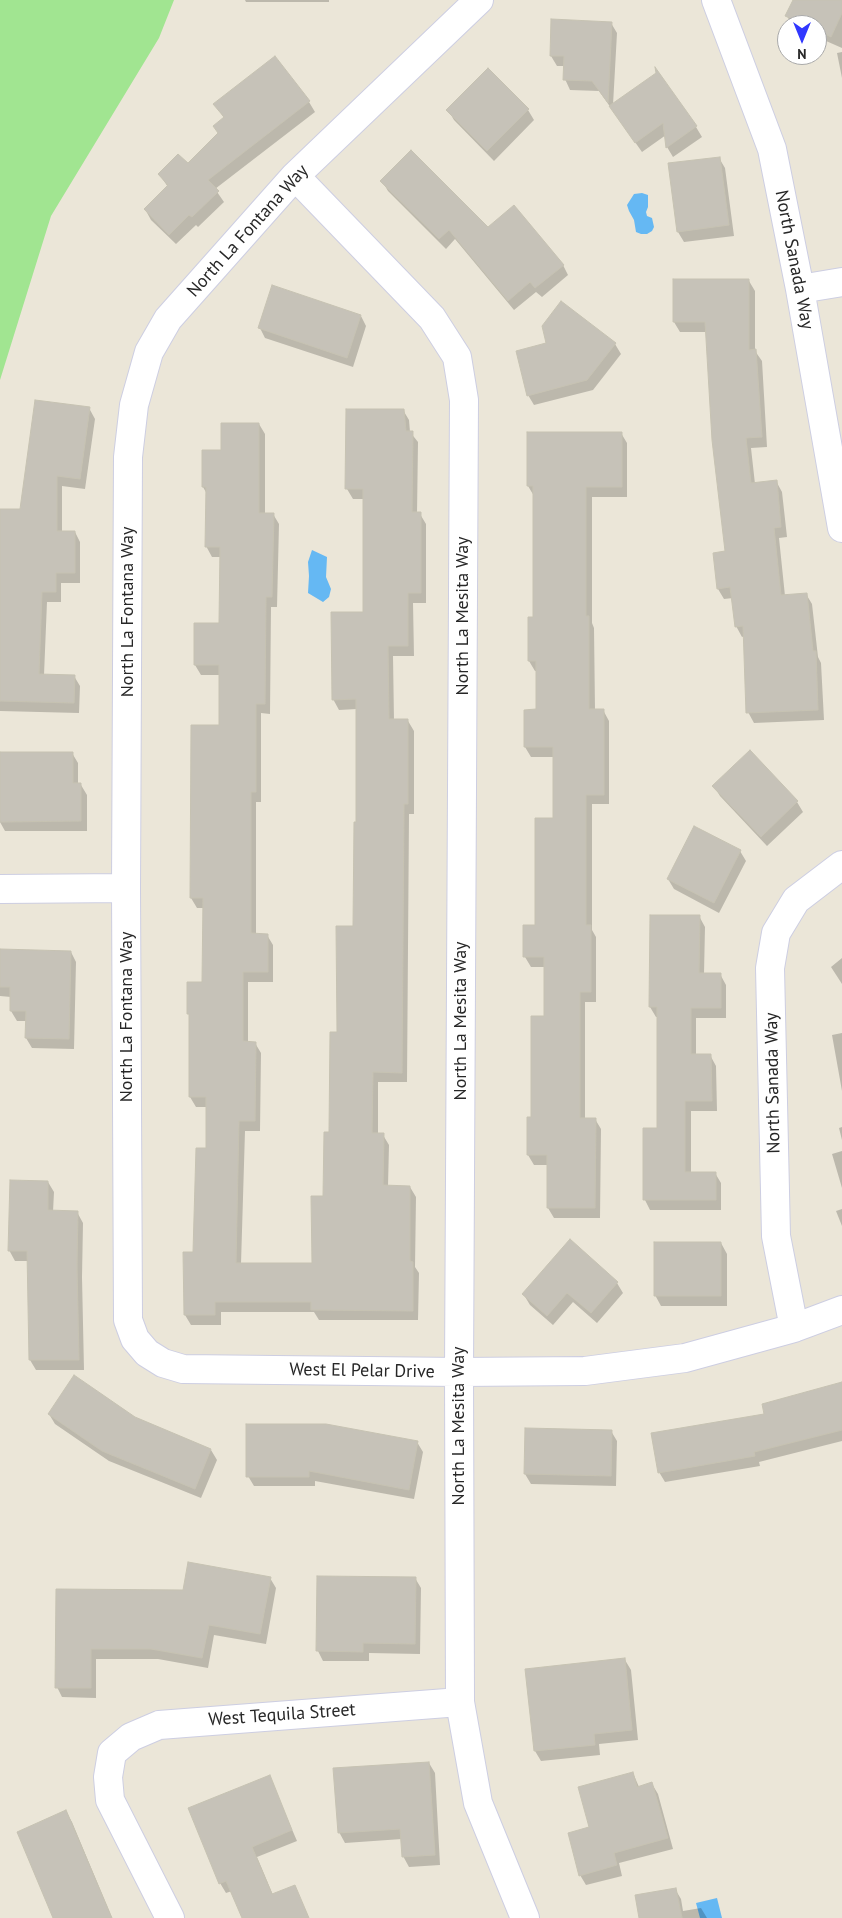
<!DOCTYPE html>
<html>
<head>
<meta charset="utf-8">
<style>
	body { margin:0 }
	#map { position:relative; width:842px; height:1918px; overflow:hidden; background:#ebe6d8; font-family:"PT Sans",sans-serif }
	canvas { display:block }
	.north { position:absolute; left:777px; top:15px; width:50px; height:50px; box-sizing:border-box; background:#fff; border:1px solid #a9a9a9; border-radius:50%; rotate:180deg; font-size:14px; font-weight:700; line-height:20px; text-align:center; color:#272727 }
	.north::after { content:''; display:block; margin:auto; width:18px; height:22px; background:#3138ff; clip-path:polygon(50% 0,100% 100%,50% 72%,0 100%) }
</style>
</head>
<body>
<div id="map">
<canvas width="842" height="1918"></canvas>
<div class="north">N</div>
</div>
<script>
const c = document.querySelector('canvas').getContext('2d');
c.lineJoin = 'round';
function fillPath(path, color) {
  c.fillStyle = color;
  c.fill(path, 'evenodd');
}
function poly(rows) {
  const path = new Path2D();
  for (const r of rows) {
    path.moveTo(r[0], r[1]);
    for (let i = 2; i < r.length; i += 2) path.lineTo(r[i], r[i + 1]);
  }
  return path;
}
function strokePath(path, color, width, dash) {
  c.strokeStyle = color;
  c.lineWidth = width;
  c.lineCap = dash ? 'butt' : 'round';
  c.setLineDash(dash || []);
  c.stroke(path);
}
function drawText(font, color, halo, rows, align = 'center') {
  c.font = font + ' "PT Sans",sans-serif';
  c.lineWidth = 5;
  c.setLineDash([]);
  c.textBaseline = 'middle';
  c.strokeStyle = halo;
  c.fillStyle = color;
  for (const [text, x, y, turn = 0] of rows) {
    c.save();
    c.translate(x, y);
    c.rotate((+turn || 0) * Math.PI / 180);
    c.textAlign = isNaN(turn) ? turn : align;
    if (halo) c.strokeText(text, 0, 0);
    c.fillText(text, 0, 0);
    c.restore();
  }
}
fillPath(poly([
	[0,0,174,0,159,38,51,216,0,380]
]), '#a1e591');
fillPath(poly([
	[642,193,648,195,648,207,646,212,647,216,652,218,654,227,652,231,647,234,641,234,636,232,634,220,629,211,627,205,634,194],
	[312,550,327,557,326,577,331,589,329,597,323,602,308,593,309,576,308,562],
	[717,1898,722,1918,700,1918,696,1903]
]), '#65b8f3');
fillPath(poly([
	[245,0,329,0,329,2,246,2],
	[794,0,842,0,842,48,817,37,817,25,792,25,787,16],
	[611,23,617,33,613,105,696,127,702,137,673,157,667,147,666,135,642,152,599,91,570,90,565,79,565,66,557,66,551,56],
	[842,52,842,78,837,53],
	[488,70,528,110,534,120,494,161,454,120,448,110],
	[309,102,315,112,215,189,224,202,198,227,196,225,176,244,151,220,145,209,168,187,159,174,188,165,219,134,224,118,215,104],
	[719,158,725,168,734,236,684,242,678,232],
	[382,181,488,229,563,265,568,275,542,297,536,292,514,310,455,239,446,249,388,191],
	[749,281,755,291,755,351,762,361,767,447,751,448,755,484,776,481,782,492,787,537,779,538,785,596,806,594,812,604,818,657,821,663,824,720,754,723,748,712,745,636,742,637,736,626,733,598,724,599,718,589,727,552,707,332,680,332,674,322],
	[361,316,366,326,353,367,265,338,260,328],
	[615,344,621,354,593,390,534,405,528,395],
	[89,408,95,419,85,489,62,486,62,532,75,532,80,542,80,583,61,583,61,602,47,602,44,675,74,676,80,686,79,713,0,711,0,624,21,510],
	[403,410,409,420,410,432,418,442,417,514,420,514,426,524,426,603,413,603,414,656,393,656,394,721,408,721,414,731,414,814,409,814,407,1082,378,1082,378,1134,383,1135,389,1145,388,1186,410,1187,416,1197,415,1267,419,1273,418,1320,319,1320,314,1312,221,1312,221,1325,191,1325,185,1315,207,1150,207,1107,196,1107,190,1097,191,1018,188,1013,203,983,204,908,197,908,191,898,192,727,220,726,220,675,201,675,195,665,220,625,221,557,212,557,206,546,207,494,203,487,222,451,259,424,265,434,265,514,273,514,279,524,277,607,271,607,270,714,261,713,261,802,256,802,256,935,267,935,273,945,273,982,248,982,248,1043,255,1043,261,1053,260,1131,245,1131,241,1264,313,1264,324,1198,339,1033,354,927,357,823,357,709,339,710,333,699,364,613,364,499,353,499,347,489],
	[529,433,621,433,627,443,627,497,592,497,592,623,594,628,595,710,603,710,609,721,609,804,592,804,592,930,596,937,596,1002,585,1002,585,1119,595,1119,601,1129,600,1218,554,1218,548,1208,548,1165,534,1165,528,1155,528,1118,532,1118,546,1018,546,967,531,967,525,957,536,927,554,819,554,757,531,757,525,747,537,711,537,671,535,671,529,661,534,618,534,496,528,486],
	[750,752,797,802,803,812,767,846,720,796,714,786],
	[72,753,78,763,78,785,81,785,87,795,87,831,5,831,0,822,0,754],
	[740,851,746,861,719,913,674,889,668,879],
	[651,916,699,916,705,927,704,974,720,974,726,985,726,1018,696,1018,696,1055,710,1055,716,1066,717,1111,691,1111,691,1173,715,1173,721,1183,721,1210,650,1210,645,1200,645,1129,658,1129,658,1017,656,1017,650,1007],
	[0,950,71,952,76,962,74,1049,32,1048,26,1038,27,1021,17,1021,11,1011,11,997,0,996],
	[842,958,842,984,831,967],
	[842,1033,842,1091,832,1035],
	[842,1127,842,1140,839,1128],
	[842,1151,842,1188,832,1154],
	[48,1182,54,1192,53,1212,77,1212,83,1223,82,1277,84,1370,36,1370,30,1360,28,1261,15,1261,9,1250],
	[842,1209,842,1226,836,1211],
	[721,1243,727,1254,727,1306,661,1306,655,1295],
	[617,1283,623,1293,597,1323,573,1302,553,1325,530,1305,524,1295],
	[842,1384,842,1441,759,1462,760,1466,665,1482,659,1472,766,1415],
	[49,1414,134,1418,211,1450,217,1460,201,1498,109,1461,55,1424],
	[611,1431,617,1441,616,1486,531,1484,525,1474],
	[417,1442,423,1452,414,1499,315,1481,315,1486,254,1486,248,1476],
	[270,1578,276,1588,266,1644,214,1635,208,1668,158,1659,96,1659,96,1698,62,1697,57,1687,57,1590,184,1591],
	[415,1578,421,1588,420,1654,369,1653,369,1661,323,1661,318,1651],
	[625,1660,631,1670,638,1740,599,1744,600,1755,541,1761,535,1751],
	[429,1763,435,1773,440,1865,409,1867,403,1856,402,1839,345,1843,339,1832],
	[633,1773,639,1787,652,1784,658,1794,673,1849,619,1863,622,1876,586,1885,580,1875,590,1828],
	[269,1776,297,1841,257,1857,273,1895,294,1886,309,1918,243,1918,232,1891,226,1893,220,1883],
	[66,1812,72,1822,112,1918,55,1918],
	[675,1889,681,1899,683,1911,701,1908,707,1918,640,1918]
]), '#0003');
const building = poly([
	[793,0,842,0,842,13,831,37,817,30,817,25,806,25,785,16,793,0],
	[551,19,612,22,608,103,592,81,563,80,564,56,550,56,551,19],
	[275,56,310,101,208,180,219,191,192,217,189,215,169,235,144,209,168,185,158,174,178,154,188,163,218,133,213,126,224,117,213,104,275,56],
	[655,67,697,126,666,148,663,123,635,143,609,106,656,73,655,67],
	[488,68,529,109,487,151,446,110,488,68],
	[411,150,488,227,514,205,564,265,535,288,530,282,508,301,449,230,439,239,380,181,411,150],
	[720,157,729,225,677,232,668,163,720,157],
	[673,279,749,279,749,350,756,349,762,437,746,438,751,483,777,480,781,527,774,528,781,595,807,593,813,651,816,651,818,710,746,713,743,626,735,627,730,587,717,589,713,553,725,551,712,440,705,322,673,322,673,279],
	[272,285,361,315,347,358,258,328,272,285],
	[561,301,616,343,587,380,527,396,516,351,546,343,542,326,561,301],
	[35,400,90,407,80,479,57,476,57,531,75,531,75,573,56,573,56,592,42,592,39,674,75,675,74,703,0,701,0,509,20,509,35,400],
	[346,409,404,409,406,431,413,431,412,512,421,512,421,593,408,593,408,646,388,646,389,719,408,719,408,804,404,804,402,1073,373,1072,372,1133,384,1133,383,1185,410,1186,410,1261,413,1262,413,1311,311,1310,311,1302,215,1302,215,1315,184,1315,183,1252,193,1252,196,1148,206,1148,206,1097,189,1097,189,1014,187,1014,187,982,202,982,203,898,190,898,191,725,219,725,219,665,194,665,194,623,219,623,220,547,205,547,206,487,202,487,202,450,221,450,221,423,259,423,259,513,274,513,272,597,266,597,265,704,256,704,256,792,251,792,251,933,268,934,268,972,243,972,243,1041,256,1042,255,1121,239,1121,236,1263,312,1263,311,1196,323,1196,324,1132,329,1132,330,1032,337,1032,336,926,353,926,354,822,356,822,356,699,332,700,331,612,363,612,363,489,345,489,346,409],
	[527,432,622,432,622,487,586,487,586,616,589,616,589,709,604,709,604,795,586,795,586,925,591,925,591,992,580,992,580,1118,596,1118,595,1208,547,1208,547,1155,527,1155,527,1117,531,1117,531,1016,544,1016,544,957,523,957,523,925,535,925,535,818,553,818,553,747,524,747,524,710,536,709,536,661,528,661,528,617,533,617,533,486,527,486,527,432],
	[750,750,798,801,761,837,712,786,750,750],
	[0,752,73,752,73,783,81,783,81,821,0,822,0,752],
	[694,826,741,850,714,903,667,879,694,826],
	[650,915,700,915,699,973,721,973,721,1008,691,1008,691,1054,711,1054,712,1101,685,1101,685,1172,716,1172,716,1200,643,1200,643,1128,657,1128,657,1007,649,1007,650,915],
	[0,949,71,951,69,1039,25,1038,26,1011,10,1011,10,987,0,987,0,949],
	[10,1180,48,1181,48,1210,78,1211,77,1266,79,1360,29,1360,27,1251,8,1251,10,1180],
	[570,1239,618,1282,591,1313,567,1293,547,1316,522,1294,570,1239],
	[654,1242,721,1242,721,1296,654,1296,654,1242],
	[74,1375,135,1417,211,1449,195,1489,102,1451,48,1414,74,1375],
	[842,1382,842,1430,754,1452,755,1456,658,1473,651,1433,764,1414,762,1404,842,1382],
	[246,1424,326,1424,418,1441,409,1490,309,1471,309,1477,246,1477,246,1424],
	[525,1428,612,1430,611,1476,524,1474,525,1428],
	[188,1562,271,1577,260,1634,209,1625,202,1658,151,1649,91,1649,91,1688,55,1688,56,1589,183,1590,188,1562],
	[317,1576,416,1577,415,1644,363,1643,363,1652,316,1651,317,1576],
	[625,1658,632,1730,594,1734,595,1745,534,1751,525,1669,625,1658],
	[429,1762,435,1855,402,1857,400,1829,338,1833,333,1768,429,1762],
	[633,1772,637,1787,652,1782,668,1838,614,1853,617,1865,579,1876,568,1833,589,1827,578,1787,633,1772],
	[270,1775,292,1830,252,1847,272,1894,295,1885,309,1918,242,1918,226,1881,219,1884,188,1808,270,1775],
	[66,1810,112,1918,53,1918,17,1832,66,1810],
	[676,1888,682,1918,639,1918,635,1895,676,1888]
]);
fillPath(building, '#c6c2b8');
strokePath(building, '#c6c2b2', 1);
const minor = poly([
	[479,0,295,176,168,319,149,352,134,405,128,457,126,888,128,1320,135,1339,147,1353,163,1363,183,1369,459,1372,585,1371,685,1358,794,1328,842,1310],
	[716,0,772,149,800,289,842,528],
	[295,176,432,318,457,357,464,400,459,1372,460,1702,478,1803,525,1918],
	[800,289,842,282],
	[0,889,126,888],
	[794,1328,776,1236,770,968,776,933,796,900,842,865],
	[170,1918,110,1800,108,1777,112,1753,131,1737,159,1725,460,1702]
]);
strokePath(minor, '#cdcee2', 30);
strokePath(minor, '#fff', 28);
drawText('18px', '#272727', '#fff', [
	["North La Fontana Way",248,231,-48],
	["North Sanada Way",794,260,79],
	["North La Fontana Way",128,612,-90],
	["North La Mesita Way",463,616,-90],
	["North La Fontana Way",127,1017,-90],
	["North La Mesita Way",461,1021,-90],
	["North Sanada Way",773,1083,-91],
	["West El Pelar Drive",362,1371,1],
	["North La Mesita Way",459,1426,-90],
	["West Tequila Street",282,1715,-4]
]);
</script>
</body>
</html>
